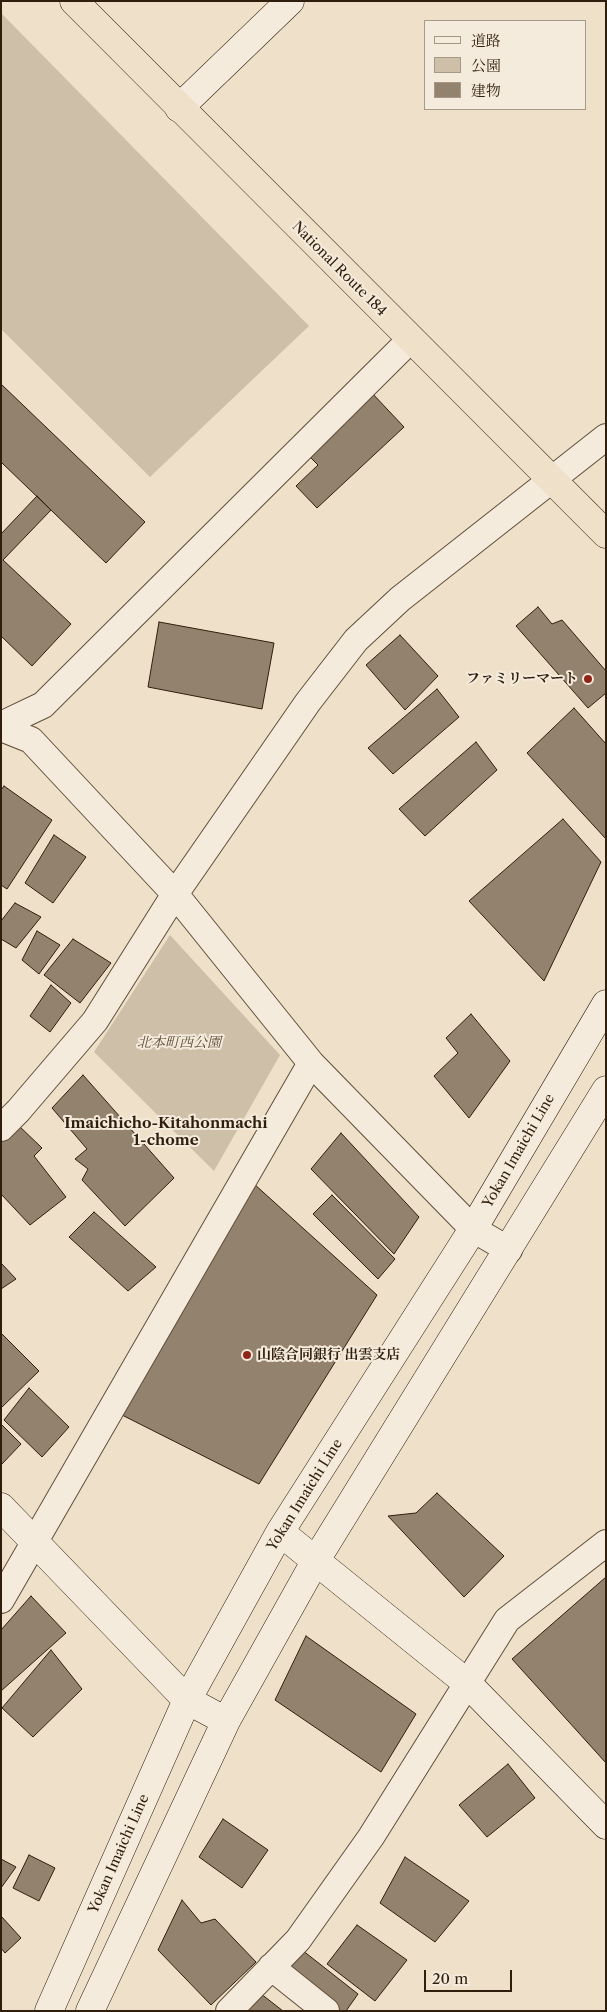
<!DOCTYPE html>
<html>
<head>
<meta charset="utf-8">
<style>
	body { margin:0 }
	#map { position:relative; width:607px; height:2012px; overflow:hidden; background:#efe0c9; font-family:"Libre Caslon Text","Noto Serif JP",serif }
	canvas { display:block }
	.frame { position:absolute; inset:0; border:2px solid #2f1e0b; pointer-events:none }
	.legend { position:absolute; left:424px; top:20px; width:162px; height:90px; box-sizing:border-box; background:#f5ebdc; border:1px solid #a69988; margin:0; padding:6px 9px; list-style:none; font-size:15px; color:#2f1e0b }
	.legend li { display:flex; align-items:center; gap:10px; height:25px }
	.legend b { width:25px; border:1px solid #a69988 }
	.scale { position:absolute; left:424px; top:1970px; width:88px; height:22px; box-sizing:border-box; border:2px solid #2f1e0b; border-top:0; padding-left:6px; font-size:15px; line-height:18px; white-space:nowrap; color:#2f1e0b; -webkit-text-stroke:4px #f5ebdc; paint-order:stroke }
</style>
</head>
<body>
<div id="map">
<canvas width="607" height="2012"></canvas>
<div class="frame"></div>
<ul class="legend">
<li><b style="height:6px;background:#f5ebdc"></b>道路</li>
<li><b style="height:14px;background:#cebfa9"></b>公園</li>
<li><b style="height:14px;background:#93836e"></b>建物</li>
</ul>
<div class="scale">20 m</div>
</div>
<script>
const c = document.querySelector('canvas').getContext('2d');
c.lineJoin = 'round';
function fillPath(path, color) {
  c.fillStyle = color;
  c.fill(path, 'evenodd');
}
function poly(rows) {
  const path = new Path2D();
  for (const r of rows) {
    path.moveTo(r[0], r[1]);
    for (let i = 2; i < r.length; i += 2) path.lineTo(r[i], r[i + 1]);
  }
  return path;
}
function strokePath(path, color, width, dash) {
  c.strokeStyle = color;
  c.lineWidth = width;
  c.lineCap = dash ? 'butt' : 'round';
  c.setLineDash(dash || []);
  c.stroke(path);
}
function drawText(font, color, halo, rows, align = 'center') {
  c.font = font + ' "Libre Caslon Text","Noto Serif JP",serif';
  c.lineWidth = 4;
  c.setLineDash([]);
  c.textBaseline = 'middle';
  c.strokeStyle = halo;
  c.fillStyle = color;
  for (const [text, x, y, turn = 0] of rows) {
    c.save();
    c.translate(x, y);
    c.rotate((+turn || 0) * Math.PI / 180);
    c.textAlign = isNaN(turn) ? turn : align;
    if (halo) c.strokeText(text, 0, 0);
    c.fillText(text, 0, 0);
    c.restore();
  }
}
fillPath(poly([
	[1,13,309,326,150,477,1,329],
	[170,935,280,1055,214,1171,94,1052]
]), '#cebfa9');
const building = poly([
	[1,384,145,522,106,563,1,462,1,384],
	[371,392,404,427,317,508,296,486,318,465,306,453,371,392],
	[37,496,51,510,3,560,71,624,32,666,1,636,1,534,37,496],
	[538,607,552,624,562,620,606,671,606,693,588,708,516,626,538,607],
	[159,622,274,643,262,709,148,687,159,622],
	[400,635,438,676,405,710,366,665,400,635],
	[437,689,459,717,393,774,368,748,437,689],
	[574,708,606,744,606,839,527,753,574,708],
	[476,742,497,770,425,836,399,809,476,742],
	[4,786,52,820,7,889,1,885,1,790,4,786],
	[563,819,601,862,544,981,469,901,563,819],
	[54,835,86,857,53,903,25,883,54,835],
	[15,903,41,917,16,948,1,939,1,921,15,903],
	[37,931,60,945,39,974,22,960,37,931],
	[73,939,111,963,80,1003,44,975,73,939],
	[51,985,71,1003,50,1032,30,1016,51,985],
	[471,1014,510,1061,469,1118,434,1076,458,1053,446,1038,471,1014],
	[83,1075,174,1178,125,1226,82,1180,88,1169,75,1159,87,1149,52,1108,83,1075],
	[17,1124,42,1148,34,1156,66,1197,30,1225,1,1194,1,1142,17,1124],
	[341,1133,419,1217,394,1254,311,1169,341,1133],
	[253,1183,377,1295,259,1484,120,1414,253,1183],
	[332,1195,395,1259,378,1279,313,1214,332,1195],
	[94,1212,156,1267,128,1291,69,1237,94,1212],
	[1,1263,16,1279,1,1289,1,1263],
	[1,1333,39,1371,1,1408,1,1333],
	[29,1388,69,1427,42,1457,4,1420,29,1388],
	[1,1424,21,1444,1,1465,1,1424],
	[437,1493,504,1556,464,1597,388,1516,416,1513,437,1493],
	[606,1577,606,1763,512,1659,606,1577],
	[31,1596,66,1633,1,1691,1,1630,31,1596],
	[306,1636,416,1714,381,1772,275,1700,306,1636],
	[51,1650,82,1689,33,1737,2,1708,51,1650],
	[508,1764,535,1798,487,1837,459,1805,508,1764],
	[223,1819,268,1850,242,1888,199,1857,223,1819],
	[29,1855,55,1868,39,1901,13,1888,29,1855],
	[405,1857,469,1901,435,1942,380,1903,405,1857],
	[1,1859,16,1867,1,1888,1,1859],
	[182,1900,201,1923,215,1919,256,1962,211,2005,158,1950,182,1900],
	[1,1916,21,1938,5,1953,1,1948,1,1916],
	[357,1925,407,1960,375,2001,327,1964,357,1925],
	[302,1950,358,1994,346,2011,338,2011,287,1969,302,1950],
	[256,1990,283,2011,240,2011,256,1990]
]);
fillPath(building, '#93836e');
strokePath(building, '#2f1e0b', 1);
const street = poly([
	[1,725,43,705,410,340],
	[1,728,31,740,175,894,311,1063,473,1229,509,1250],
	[1,1128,18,1111,95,1021,175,894,308,702,356,640,400,599,606,437],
	[1,1600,311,1063],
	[271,1967,326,2011],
	[229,2011,298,1940,371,1837,507,1620,606,1543]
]);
const secondary = poly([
	[179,108,290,1],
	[1,1507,187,1700,226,1721],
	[280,1532,467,1683,606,1825],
	[49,2011,187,1700,280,1532,473,1229,606,1004],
	[90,2011,226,1721,316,1560,606,1090]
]);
const highway = poly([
	[74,1,606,534]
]);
strokePath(street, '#5f4e3a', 28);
strokePath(secondary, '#2f1e0b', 29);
strokePath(highway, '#2f1e0b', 29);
strokePath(street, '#f5ebdc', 26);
strokePath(secondary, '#f5ebdc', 28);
strokePath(highway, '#efe0c9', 28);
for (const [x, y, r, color] of [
	[588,679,5,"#8f2418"],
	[247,1355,5,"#8f2418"]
]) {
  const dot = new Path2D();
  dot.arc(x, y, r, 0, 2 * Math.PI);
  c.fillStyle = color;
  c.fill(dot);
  strokePath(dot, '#f5ebdc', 2);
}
drawText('14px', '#2f1e0b', '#f5ebdc', [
	["National Route 184",339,269,45],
	["Yokan Imaichi Line",519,1151,-60],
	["Yokan Imaichi Line",305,1495,-58],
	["Yokan Imaichi Line",119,1854,-66]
]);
drawText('bold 14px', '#2f1e0b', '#f5ebdc', [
	["ファミリーマート",578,679],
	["山陰合同銀行 出雲支店",257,1355,"left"]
], 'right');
drawText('italic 14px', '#5f4e3a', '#f5ebdc', [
	["北本町西公園",179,1043]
]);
drawText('bold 15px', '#2f1e0b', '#f5ebdc', [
	["Imaichicho-Kitahonmachi",166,1124],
	["1-chome",166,1141]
]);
</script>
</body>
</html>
